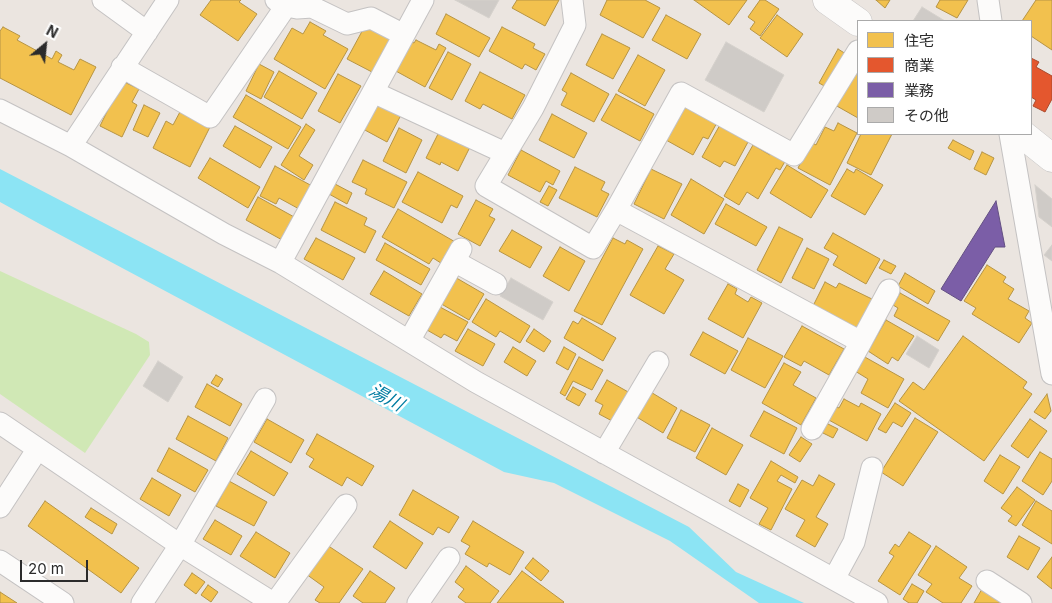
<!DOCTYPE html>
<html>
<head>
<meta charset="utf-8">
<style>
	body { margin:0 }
	#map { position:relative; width:1052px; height:603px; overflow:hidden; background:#ebe5e0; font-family:Inter,"Noto Sans JP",sans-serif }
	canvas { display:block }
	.legend { position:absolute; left:857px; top:20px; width:175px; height:115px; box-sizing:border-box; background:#fff; border:1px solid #aaa; margin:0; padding:6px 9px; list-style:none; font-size:15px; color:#2b2b2b }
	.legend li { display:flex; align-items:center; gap:10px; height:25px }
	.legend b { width:25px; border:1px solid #aaa }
	.north { position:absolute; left:20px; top:20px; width:50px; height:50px; -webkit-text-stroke:4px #fff; paint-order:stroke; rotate:28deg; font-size:14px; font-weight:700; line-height:20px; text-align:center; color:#2b2b2b }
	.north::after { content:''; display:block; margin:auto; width:18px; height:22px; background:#2b2b2b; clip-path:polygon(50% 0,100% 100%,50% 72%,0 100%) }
	.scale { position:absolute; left:20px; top:560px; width:68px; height:22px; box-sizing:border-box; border:2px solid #2b2b2b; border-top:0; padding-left:6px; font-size:15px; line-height:18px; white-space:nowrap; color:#2b2b2b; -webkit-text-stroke:4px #fff; paint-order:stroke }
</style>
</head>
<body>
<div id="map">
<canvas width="1052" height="603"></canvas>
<ul class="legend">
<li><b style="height:14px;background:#f2c14e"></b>住宅</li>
<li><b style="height:14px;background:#e4572e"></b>商業</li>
<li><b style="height:14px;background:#7b5ea7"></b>業務</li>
<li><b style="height:14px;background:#cfcbc7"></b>その他</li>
</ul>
<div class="north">N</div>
<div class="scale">20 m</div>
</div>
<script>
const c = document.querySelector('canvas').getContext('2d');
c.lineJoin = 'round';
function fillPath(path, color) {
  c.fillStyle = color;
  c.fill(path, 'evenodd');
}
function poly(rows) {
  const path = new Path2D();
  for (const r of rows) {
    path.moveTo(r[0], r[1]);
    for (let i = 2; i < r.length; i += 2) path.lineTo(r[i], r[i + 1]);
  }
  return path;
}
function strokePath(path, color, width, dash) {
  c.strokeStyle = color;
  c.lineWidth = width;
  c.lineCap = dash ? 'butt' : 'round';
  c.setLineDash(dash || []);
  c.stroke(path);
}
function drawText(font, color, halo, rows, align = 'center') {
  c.font = font + ' Inter,"Noto Sans JP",sans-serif';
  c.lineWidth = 5;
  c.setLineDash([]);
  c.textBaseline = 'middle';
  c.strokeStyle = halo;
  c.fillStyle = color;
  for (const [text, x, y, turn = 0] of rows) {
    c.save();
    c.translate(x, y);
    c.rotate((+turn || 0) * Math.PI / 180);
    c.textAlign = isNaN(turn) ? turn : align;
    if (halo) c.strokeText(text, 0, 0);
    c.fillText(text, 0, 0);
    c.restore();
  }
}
fillPath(poly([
	[0,271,136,334,149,342,150,355,85,453,0,394]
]), '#d0e8b5');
fillPath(poly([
	[0,169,689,527,736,572,804,603,759,603,670,541,554,483,504,472,38,223,0,202]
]), '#8ce4f4');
const homes = poly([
	[211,0,241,0,239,2,257,14,238,41,200,15,211,0],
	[517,0,559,0,545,26,512,8,517,0],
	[607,0,645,0,660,8,643,38,600,15,607,0],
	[694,0,747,0,729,25,694,0],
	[760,0,765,0,779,9,760,36,750,29,755,22,748,17,760,0],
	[876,0,890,0,885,8,876,0],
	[940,0,968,0,957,18,936,7,940,0],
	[1036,0,1052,0,1052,50,1031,36,1031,21,1022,21,1036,0],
	[446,14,490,38,479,57,436,34,446,14],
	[666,15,701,34,687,59,652,40,666,15],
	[777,15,803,34,787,57,760,38,777,15],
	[310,22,326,31,323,35,348,49,325,89,274,59,292,28,303,34,310,22],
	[366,24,391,37,372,72,347,59,366,24],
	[3,27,20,36,17,40,52,59,56,51,62,55,58,62,74,70,80,59,96,67,71,115,0,78,0,31,3,27],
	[502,27,535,44,533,48,545,54,536,70,525,64,522,69,489,51,502,27],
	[602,34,630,48,613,79,586,65,602,34],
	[416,40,436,50,439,44,446,48,425,87,394,70,409,41,414,43,416,40],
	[838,49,846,54,828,88,819,83,838,49],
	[448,52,471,64,452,100,429,88,448,52],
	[638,55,665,70,645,106,618,91,638,55],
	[259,64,274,72,261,99,246,91,259,64],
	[858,69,858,118,835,105,858,69],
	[279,71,317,93,302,119,264,97,279,71],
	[480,72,525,95,512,119,483,104,480,109,465,101,480,72],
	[571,73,609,94,594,122,561,105,567,93,562,90,571,73],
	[338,74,361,86,340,123,318,111,338,74],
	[122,81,139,89,132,102,137,105,122,137,100,126,122,81],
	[616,94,654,114,640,141,601,120,616,94],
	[246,95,301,127,288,149,233,117,246,95],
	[378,101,402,113,387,142,363,129,378,101],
	[688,101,719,119,708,139,703,137,693,155,666,140,688,101],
	[144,105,160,113,148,137,133,130,144,105],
	[181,110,211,125,190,167,153,148,166,121,173,125,181,110],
	[552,114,587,133,574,158,539,140,552,114],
	[721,123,748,142,735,166,724,161,720,167,702,157,721,123],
	[838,123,857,133,830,185,798,168,811,142,816,145,825,127,834,131,838,123],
	[306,124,315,130,299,156,313,165,304,180,281,165,306,124],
	[235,126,272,147,260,168,223,146,235,126],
	[399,128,422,140,406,173,383,161,399,128],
	[439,132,470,147,458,171,441,162,440,165,426,158,439,132],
	[861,134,892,134,871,175,847,163,861,134],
	[953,140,974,151,970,160,948,148,953,140],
	[753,145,770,155,774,149,787,158,780,170,776,168,758,199,747,192,739,205,724,196,753,145],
	[521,150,560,171,553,185,546,181,540,192,508,175,521,150],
	[982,152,994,158,986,175,974,169,982,152],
	[210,158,260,187,248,208,198,178,210,158],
	[363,160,407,182,394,208,365,194,367,189,352,182,363,160],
	[787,165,828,190,811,218,770,193,787,165],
	[275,166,314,187,301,210,279,198,276,204,260,196,275,166],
	[575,167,605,182,601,190,609,194,597,217,559,198,575,167],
	[651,169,682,184,664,219,634,204,651,169],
	[847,169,854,173,856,169,883,185,865,215,831,196,847,169],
	[418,172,463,196,457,208,451,205,442,223,402,202,418,172],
	[691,179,724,199,704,234,671,215,691,179],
	[335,184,352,193,347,204,329,194,335,184],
	[549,186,557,190,548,206,540,202,549,186],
	[258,197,296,218,284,241,246,220,258,197],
	[476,200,493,209,489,216,495,219,480,246,458,234,476,200],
	[335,202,367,218,364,225,376,231,365,253,321,230,335,202],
	[726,204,767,227,756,246,715,224,726,204],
	[398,209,457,243,444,265,433,258,429,264,382,237,398,209],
	[779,227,803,239,781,283,757,270,779,227],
	[512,230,542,247,530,268,499,251,512,230],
	[833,233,880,259,866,284,833,265,838,256,824,248,833,233],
	[316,238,355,258,343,280,304,259,316,238],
	[613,238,625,244,627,240,643,249,602,325,574,311,613,238],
	[385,243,430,269,421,285,376,260,385,243],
	[658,246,674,254,665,269,684,280,664,314,630,295,658,246],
	[560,247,585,261,569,291,543,276,560,247],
	[807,248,829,259,814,289,792,278,807,248],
	[884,260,896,266,891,274,879,268,884,260],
	[987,265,1006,277,1003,282,1014,289,1008,299,1029,311,1025,318,1032,323,1019,343,972,314,976,308,964,301,987,265],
	[384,271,422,294,409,316,370,294,384,271],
	[905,273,935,291,928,304,898,286,905,273],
	[453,276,484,294,469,320,438,302,453,276],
	[825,282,836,288,839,283,874,300,857,334,813,306,825,282],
	[728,284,737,289,735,294,748,302,751,297,762,303,743,338,708,319,728,284],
	[900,293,950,321,938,341,894,316,898,308,893,305,900,293],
	[486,299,530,326,520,343,500,331,496,337,472,322,486,299],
	[440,307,468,322,457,341,444,334,441,338,427,330,440,307],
	[582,318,616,338,603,361,564,338,573,321,578,324,582,318],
	[886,320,914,336,898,361,892,357,888,364,868,351,886,320],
	[802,326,844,349,829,375,804,361,801,366,784,357,802,326],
	[468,329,495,344,483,366,455,351,468,329],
	[534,329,551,341,544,352,526,341,534,329],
	[703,332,738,351,725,374,690,355,703,332],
	[963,336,1027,382,1023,388,1032,394,984,461,899,401,913,382,924,390,963,336],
	[748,338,783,356,765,388,731,370,748,338],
	[513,347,536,361,527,376,504,362,513,347],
	[564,347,576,354,568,370,556,363,564,347],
	[863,356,904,379,888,408,861,393,868,379,855,371,863,356],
	[579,357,603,370,592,390,573,381,565,396,560,393,579,357],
	[784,363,801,372,793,385,816,398,801,425,762,403,784,363],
	[216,375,223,379,218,387,211,383,216,375],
	[607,380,630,393,614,422,599,414,603,405,595,401,607,380],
	[207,384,242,404,230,426,195,407,207,384],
	[573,387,586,394,579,406,566,399,573,387],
	[649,391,677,408,663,433,635,416,649,391],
	[1047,394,1051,411,1045,419,1034,412,1047,394],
	[844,399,859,407,861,403,881,414,867,441,827,419,834,406,839,408,844,399],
	[895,403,911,413,902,427,893,422,886,433,878,429,895,403],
	[681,410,710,425,695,452,667,438,681,410],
	[764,411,797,428,784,454,750,436,764,411],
	[188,416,228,438,216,461,176,439,188,416],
	[915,418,938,432,903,486,881,472,915,418],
	[267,419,304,440,291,463,254,442,267,419],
	[1030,419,1047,431,1028,458,1011,446,1030,419],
	[824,422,838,429,833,438,819,431,824,422],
	[712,428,743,445,726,475,696,458,712,428],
	[317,434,374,466,362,486,347,477,342,486,309,467,314,459,306,454,317,434],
	[801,437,812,444,800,462,789,455,801,437],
	[169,448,208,470,195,492,157,471,169,448],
	[251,451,288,473,274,496,237,474,251,451],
	[1040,452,1052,459,1052,481,1043,495,1022,481,1040,452],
	[1000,455,1020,467,1003,494,984,481,1000,455],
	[771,461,798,477,795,483,781,475,777,481,792,489,771,530,759,524,768,508,750,498,771,461],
	[819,475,835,484,816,517,828,524,815,547,796,536,805,520,785,509,802,480,813,486,819,475],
	[152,478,181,495,169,516,140,499,152,478],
	[229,481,267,502,254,526,216,506,229,481],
	[738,484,749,490,740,507,729,501,738,484],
	[1017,487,1035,500,1016,526,1008,521,1012,516,1001,508,1017,487],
	[413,490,459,517,449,533,438,527,433,535,399,515,413,490],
	[45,501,139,568,121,593,28,526,45,501],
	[1036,501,1052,511,1052,544,1022,525,1036,501],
	[91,508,117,524,112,534,85,517,91,508],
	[215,520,242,536,231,555,203,539,215,520],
	[390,521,423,543,406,569,373,547,390,521],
	[473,521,524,552,510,575,489,563,487,567,465,554,470,546,461,541,473,521],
	[256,532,290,553,275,578,240,556,256,532],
	[909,532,931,546,900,595,878,581,894,556,889,553,895,544,899,547,909,532],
	[1019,536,1040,548,1028,570,1007,557,1019,536],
	[327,545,363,569,339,603,320,603,315,600,324,587,306,574,327,545],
	[936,546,967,567,959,578,972,586,961,603,943,603,926,592,932,584,918,575,936,546],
	[1052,557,1052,589,1037,577,1052,557],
	[533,558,549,571,541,581,525,568,533,558],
	[466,566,499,591,490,603,466,603,458,597,464,589,455,582,466,566],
	[370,571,395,588,385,603,363,603,353,596,370,571],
	[522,571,564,602,563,603,497,603,522,571],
	[192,573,205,582,196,594,184,585,192,573],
	[912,584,924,591,917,603,909,603,903,599,912,584],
	[208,585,218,592,211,602,201,595,208,585],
	[982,589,1005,603,974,603,982,589],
	[0,592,17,603,0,603,0,592]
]);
fillPath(homes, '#f2c14e');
strokePath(homes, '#b69444', 1);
const shops = poly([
	[1031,58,1039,62,1036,67,1052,76,1052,99,1045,112,1033,106,1036,100,1031,97,1031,58]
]);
fillPath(shops, '#e4572e');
strokePath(shops, '#ac4a2d', 1);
const offices = poly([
	[996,201,1005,247,995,247,961,301,941,289,996,201]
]);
fillPath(offices, '#7b5ea7');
strokePath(offices, '#634f82', 1);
const building = poly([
	[455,0,499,0,489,18,455,0],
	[922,7,945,21,913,21,922,7],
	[726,42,784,75,764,112,705,80,726,42],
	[1035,185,1052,199,1052,227,1039,217,1035,185],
	[1052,245,1052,261,1044,255,1052,245],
	[511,278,553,302,543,320,500,296,511,278],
	[917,336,939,350,929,368,906,354,917,336],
	[158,361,183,377,168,402,143,386,158,361]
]);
fillPath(building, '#cfcbc7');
strokePath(building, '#d5d1cc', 1);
const minor = poly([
	[103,0,147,32],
	[276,0,286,6,297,8,312,7,347,24,371,18,404,35],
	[572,0,575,25,533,108,486,186,593,248,616,210,861,342,889,290],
	[988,0,991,21],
	[122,67,210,117,286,6],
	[373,92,505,153],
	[0,110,71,146,224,234,281,263,476,382,877,603],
	[1010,134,1052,374],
	[71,146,168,0],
	[616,210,681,93,794,155,858,51],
	[284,256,423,0],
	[454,261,496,284],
	[409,341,461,249],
	[0,423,180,545,273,603],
	[812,429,861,342],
	[604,453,658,362],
	[0,507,37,450],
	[0,561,63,603],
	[834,579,854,542,872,468],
	[987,581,1021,603],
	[142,603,180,545,265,399],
	[275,603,346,505],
	[418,603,449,558]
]);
const secondary = poly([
	[827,0,858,22],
	[1022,134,1052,158]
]);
strokePath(minor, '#c4c2c2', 23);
strokePath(secondary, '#c4c2c2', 29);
strokePath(minor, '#fcfbfa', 21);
strokePath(secondary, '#fcfbfa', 28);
drawText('italic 18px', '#017ca2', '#fff', [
	["湯川",386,398,29]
]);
</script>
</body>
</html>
